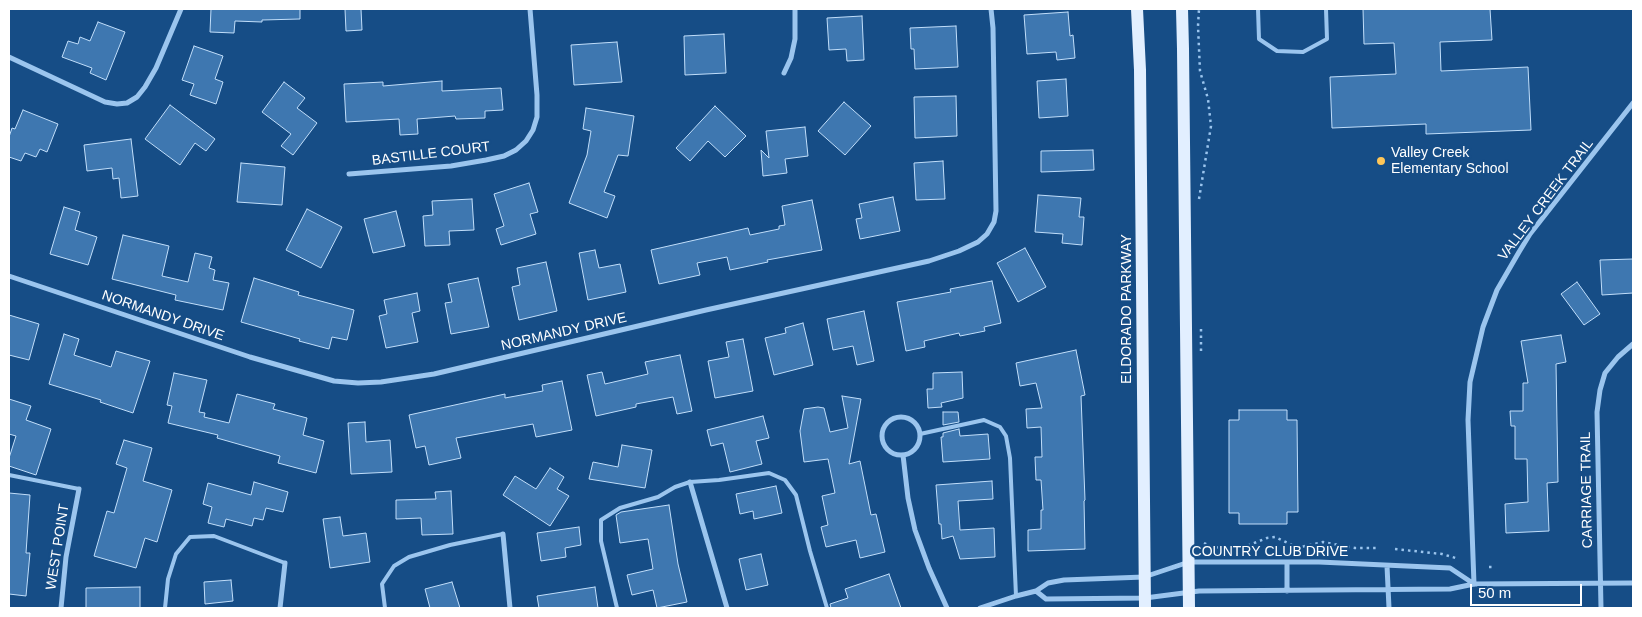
<!DOCTYPE html>
<html>
<head>
<meta charset="utf-8">
<style>
	body { margin:0 }
	#map { position:relative; width:1642px; height:617px; overflow:hidden; background:#164d86; font-family:Arial,sans-serif }
	canvas { display:block }
	.frame { position:absolute; inset:0; border:10px solid #fff; pointer-events:none }
	.scale { position:absolute; left:1470px; top:584px; width:112px; height:22px; box-sizing:border-box; border:2px solid #fff; border-top:0; padding-left:6px; font-size:15px; line-height:18px; white-space:nowrap; color:#fff; -webkit-text-stroke:4px #164d86; paint-order:stroke }
</style>
</head>
<body>
<div id="map">
<canvas width="1642" height="617"></canvas>
<div class="frame"></div>
<div class="scale">50 m</div>
</div>
<script>
const c = document.querySelector('canvas').getContext('2d');
c.lineJoin = 'round';
function fillPath(path, color) {
  c.fillStyle = color;
  c.fill(path, 'evenodd');
}
function poly(rows) {
  const path = new Path2D();
  for (const r of rows) {
    if (r.length === 3) {
      path.moveTo(r[0] + r[2], r[1]);
      path.arc(r[0], r[1], r[2], 0, 2 * Math.PI);
      continue;
    }
    path.moveTo(r[0], r[1]);
    for (let i = 2; i < r.length; i += 2) path.lineTo(r[i], r[i + 1]);
  }
  return path;
}
function strokePath(path, color, width, dash) {
  c.strokeStyle = color;
  c.lineWidth = width;
  c.lineCap = dash ? 'butt' : 'round';
  c.setLineDash(dash || []);
  c.stroke(path);
}
function drawText(font, color, halo, rows, align = 'center') {
  c.font = font + ' Arial,sans-serif';
  c.lineWidth = 4.5;
  c.setLineDash([]);
  c.textBaseline = 'middle';
  c.strokeStyle = halo;
  c.fillStyle = color;
  for (const [text, x, y, turn = 0] of rows) {
    c.save();
    c.translate(x, y);
    c.rotate((+turn || 0) * Math.PI / 180);
    c.textAlign = isNaN(turn) ? turn : align;
    if (halo) c.strokeText(text, 0, 0);
    c.fillText(text, 0, 0);
    c.restore();
  }
}
const building = poly([
	[211,9,300,9,300,19,262,20,262,22,235,21,234,33,210,32,211,9],
	[345,9,361,9,362,30,346,31,345,9],
	[1363,9,1490,9,1492,40,1440,42,1441,71,1528,67,1531,130,1426,134,1426,124,1332,128,1330,77,1396,74,1394,43,1364,44,1363,9],
	[1068,12,1070,36,1073,35,1075,58,1057,60,1056,52,1027,54,1024,15,1068,12],
	[862,16,864,60,847,61,846,49,829,50,827,18,862,16],
	[98,22,125,32,106,80,90,73,92,68,62,57,68,41,78,44,80,37,90,41,98,22],
	[956,26,958,67,915,69,914,49,911,49,910,28,956,26],
	[724,34,726,73,685,75,684,36,724,34],
	[617,42,622,82,574,85,571,45,617,42],
	[194,46,223,56,215,79,223,82,216,104,190,95,194,84,182,80,194,46],
	[1066,79,1068,116,1039,118,1037,81,1066,79],
	[442,81,442,91,501,88,503,110,485,111,485,118,456,119,455,116,417,119,418,134,400,135,399,119,346,122,344,84,383,82,383,86,442,81],
	[284,82,305,98,297,108,317,123,293,155,281,146,291,134,262,112,284,82],
	[956,96,957,136,915,138,914,97,956,96],
	[844,102,871,126,845,155,818,131,844,102],
	[170,105,215,139,206,151,195,143,180,165,145,139,170,105],
	[715,106,746,136,725,157,708,141,690,161,676,148,715,106],
	[586,108,634,116,628,156,618,155,604,192,615,196,607,218,569,203,587,155,591,131,583,129,586,108],
	[23,110,58,124,47,152,40,149,36,157,25,153,21,161,9,157,9,137,12,128,15,129,23,110],
	[805,127,808,156,785,159,787,173,763,176,761,150,769,158,766,131,805,127],
	[131,139,138,196,121,198,119,178,113,179,112,168,87,171,84,145,131,139],
	[1093,150,1094,170,1041,172,1041,151,1093,150],
	[943,161,945,199,916,200,914,163,943,161],
	[241,163,285,167,282,205,237,202,241,163],
	[529,183,538,212,530,214,536,234,501,245,496,229,504,226,494,194,529,183],
	[1038,195,1081,198,1079,217,1084,217,1082,245,1062,243,1063,234,1035,232,1038,195],
	[893,197,900,231,860,239,856,219,862,218,859,204,893,197],
	[472,199,474,230,449,231,450,245,425,246,423,216,433,215,432,201,472,199],
	[812,200,822,250,767,260,768,262,730,270,727,257,697,263,700,275,659,284,651,250,748,228,750,235,779,229,779,226,785,225,782,206,812,200],
	[64,207,80,212,75,230,97,237,88,265,50,254,64,207],
	[307,209,342,227,321,268,286,250,307,209],
	[396,211,405,246,373,253,364,219,396,211],
	[123,235,169,246,162,276,188,282,195,253,212,257,209,268,215,270,213,280,229,283,223,310,175,300,176,295,112,279,123,235],
	[1025,248,1046,287,1018,302,997,263,1025,248],
	[595,250,599,268,620,264,626,292,588,300,579,253,595,250],
	[1633,259,1633,293,1602,295,1600,260,1633,259],
	[546,262,557,311,519,320,512,287,520,285,517,268,546,262],
	[254,278,299,292,298,295,354,310,347,340,332,337,329,349,299,341,300,339,241,322,254,278],
	[478,278,489,327,451,334,445,303,452,302,448,284,478,278],
	[992,281,1001,323,984,327,985,331,960,336,959,333,924,341,925,347,906,351,897,302,951,292,950,289,992,281],
	[1577,282,1600,314,1584,325,1561,294,1577,282],
	[417,293,420,311,412,313,418,342,386,348,379,316,387,314,384,300,417,293],
	[864,311,874,361,857,365,853,346,833,350,827,319,864,311],
	[9,315,39,324,29,360,9,355,9,315],
	[803,323,813,365,774,375,765,338,786,333,785,328,803,323],
	[64,334,79,339,74,355,111,367,116,351,150,361,133,413,100,402,101,400,49,384,64,334],
	[1561,335,1566,362,1556,364,1558,482,1547,483,1549,531,1506,533,1505,504,1528,502,1527,459,1515,459,1515,426,1511,426,1510,411,1523,411,1523,383,1528,383,1521,341,1561,335],
	[743,339,753,391,715,398,708,361,729,357,726,342,743,339],
	[1076,350,1085,395,1081,396,1085,500,1084,501,1085,549,1028,551,1028,530,1041,529,1041,510,1043,510,1041,480,1036,480,1035,457,1042,457,1041,427,1027,428,1026,409,1042,408,1036,383,1020,386,1016,363,1076,350],
	[680,355,692,411,677,414,673,397,636,404,636,407,596,416,587,375,602,372,605,384,648,374,645,362,680,355],
	[962,372,963,398,941,403,942,407,928,408,927,389,933,389,933,373,962,372],
	[174,373,207,380,199,412,205,413,204,417,229,423,237,394,275,404,273,409,307,418,303,435,324,441,316,473,278,463,280,456,217,438,218,435,168,423,172,406,167,405,174,373],
	[562,381,572,430,536,437,533,424,456,438,461,458,429,465,425,446,416,448,409,415,505,394,505,398,543,391,542,385,562,381],
	[842,396,861,399,849,464,860,461,871,515,876,514,885,552,860,558,856,540,826,547,821,527,828,525,822,496,835,493,828,459,804,462,800,431,804,409,818,407,824,408,830,432,848,428,842,396],
	[9,399,31,406,26,420,51,429,36,475,9,466,9,458,16,436,9,434,9,399],
	[1239,410,1287,410,1287,420,1297,420,1298,512,1287,512,1287,524,1239,524,1239,513,1229,513,1229,420,1239,420,1239,410],
	[943,412,958,412,959,422,943,425,943,412],
	[763,416,769,438,756,441,762,464,730,472,723,443,711,446,707,430,763,416],
	[365,422,366,442,390,440,392,472,351,474,348,423,365,422],
	[959,429,960,436,988,434,990,459,943,462,941,437,943,437,943,433,959,429],
	[124,440,152,448,143,481,172,490,157,542,145,538,136,568,94,556,107,511,114,513,127,468,116,464,124,440],
	[622,445,652,450,645,488,589,479,593,462,618,467,622,445],
	[550,468,564,477,557,489,569,496,550,526,503,495,515,476,536,489,550,468],
	[992,481,993,499,958,501,960,530,994,528,995,557,960,559,953,536,942,539,941,524,939,524,936,485,992,481],
	[254,482,288,492,283,512,266,508,263,520,254,518,252,526,226,519,224,527,208,523,212,507,203,504,208,483,251,495,254,482],
	[776,486,782,513,754,519,753,511,740,514,736,494,776,486],
	[451,491,453,534,422,535,421,518,396,519,396,500,436,499,435,492,451,491],
	[9,493,30,495,26,553,30,553,26,596,9,594,9,493],
	[669,505,678,564,687,602,657,608,653,590,632,595,627,575,653,569,648,539,620,543,616,515,621,512,669,505],
	[340,517,343,536,366,533,370,562,330,568,323,519,340,517],
	[579,527,581,545,565,548,566,557,541,561,537,533,579,527],
	[761,554,768,585,746,590,739,559,761,554],
	[889,574,901,608,831,608,830,604,848,598,845,589,889,574],
	[231,580,233,601,205,604,204,582,231,580],
	[452,582,460,608,430,608,425,589,452,582],
	[140,587,140,608,86,608,86,588,140,587],
	[595,587,598,608,539,608,537,596,595,587]
]);
fillPath(building, '#3e77b0');
strokePath(building, '#c1defa', 1);
strokePath(poly([
	[1199,199,1211,126,1208,99,1200,71,1198,26,1199,9],
	[1201,329,1201,351],
	[1204,543,1212,547,1239,549,1267,538,1275,537,1294,546,1301,547,1323,542,1355,548,1378,548],
	[1395,549,1442,554,1459,559],
	[1489,567,1492,567]
]), '#9bc5ee', 2.5, [2.5, 4]);
strokePath(poly([
	[1258,9,1259,39,1277,51,1303,52,1327,39,1326,9],
	[920,434,984,420,1000,427,1006,436,1010,458,1016,596],
	[9,475,79,489],
	[165,608,168,579,176,554,190,537,214,536,285,563],
	[385,608,382,584,394,566,409,557,450,545,503,534],
	[617,608,601,541,601,520,620,508,658,497,675,487,690,482,719,480,769,473,785,480,796,495,810,551,827,608]
]), '#9bc5ee', 4);
strokePath(poly([
	[9,57,105,102,117,104,127,103,137,97,145,87,156,68,181,9],
	[784,73,791,58,795,39,795,9],
	[349,174,451,166,486,160,504,156,516,150,526,141,533,130,537,117,537,95,530,9],
	[9,276,250,357,334,381,358,383,381,382,434,374,706,310,929,261,959,251,978,242,987,234,994,222,996,211,993,28,991,9],
	[901,436,19],
	[903,455,908,498,915,530,929,568,947,608],
	[690,482,727,608],
	[503,534,510,608],
	[1287,562,1287,591],
	[1387,566,1389,608],
	[1474,584,1468,420,1470,382,1483,327,1497,290,1519,252,1530,234,1633,103],
	[1036,591,1046,599,1145,598,1199,591,1450,589,1474,584,1633,583],
	[61,608,66,557,79,489],
	[280,608,285,563],
	[980,608,1016,596,1036,591,1048,583,1064,580,1144,577,1189,562,1319,562,1450,568,1474,584],
	[1601,608,1597,412,1600,390,1605,373,1618,357,1633,344]
]), '#9bc5ee', 5);
strokePath(poly([
	[1137,9,1140,70,1145,608],
	[1182,9,1183,49,1189,608]
]), '#e2efff', 12);
for (const [x, y, r, color] of [
	[1381,161,5,"#ffc658"]
]) {
  const dot = new Path2D();
  dot.arc(x, y, r, 0, 2 * Math.PI);
  c.fillStyle = color;
  c.fill(dot);
  strokePath(dot, '#164d86', 2);
}
drawText('14px', '#fff', '#164d86', [
	["Valley Creek",1391,153],
	["Elementary School",1391,169]
], 'left');
drawText('14px', '#fff', '#164d86', [
	["BASTILLE COURT",431,154,-7],
	["VALLEY CREEK TRAIL",1546,200,-53],
	["ELDORADO PARKWAY",1127,309,-90],
	["NORMANDY DRIVE",163,316,19],
	["NORMANDY DRIVE",564,332,-13],
	["CARRIAGE TRAIL",1587,490,-91],
	["WEST POINT",58,547,-81],
	["COUNTRY CLUB DRIVE",1270,552]
]);
</script>
</body>
</html>
